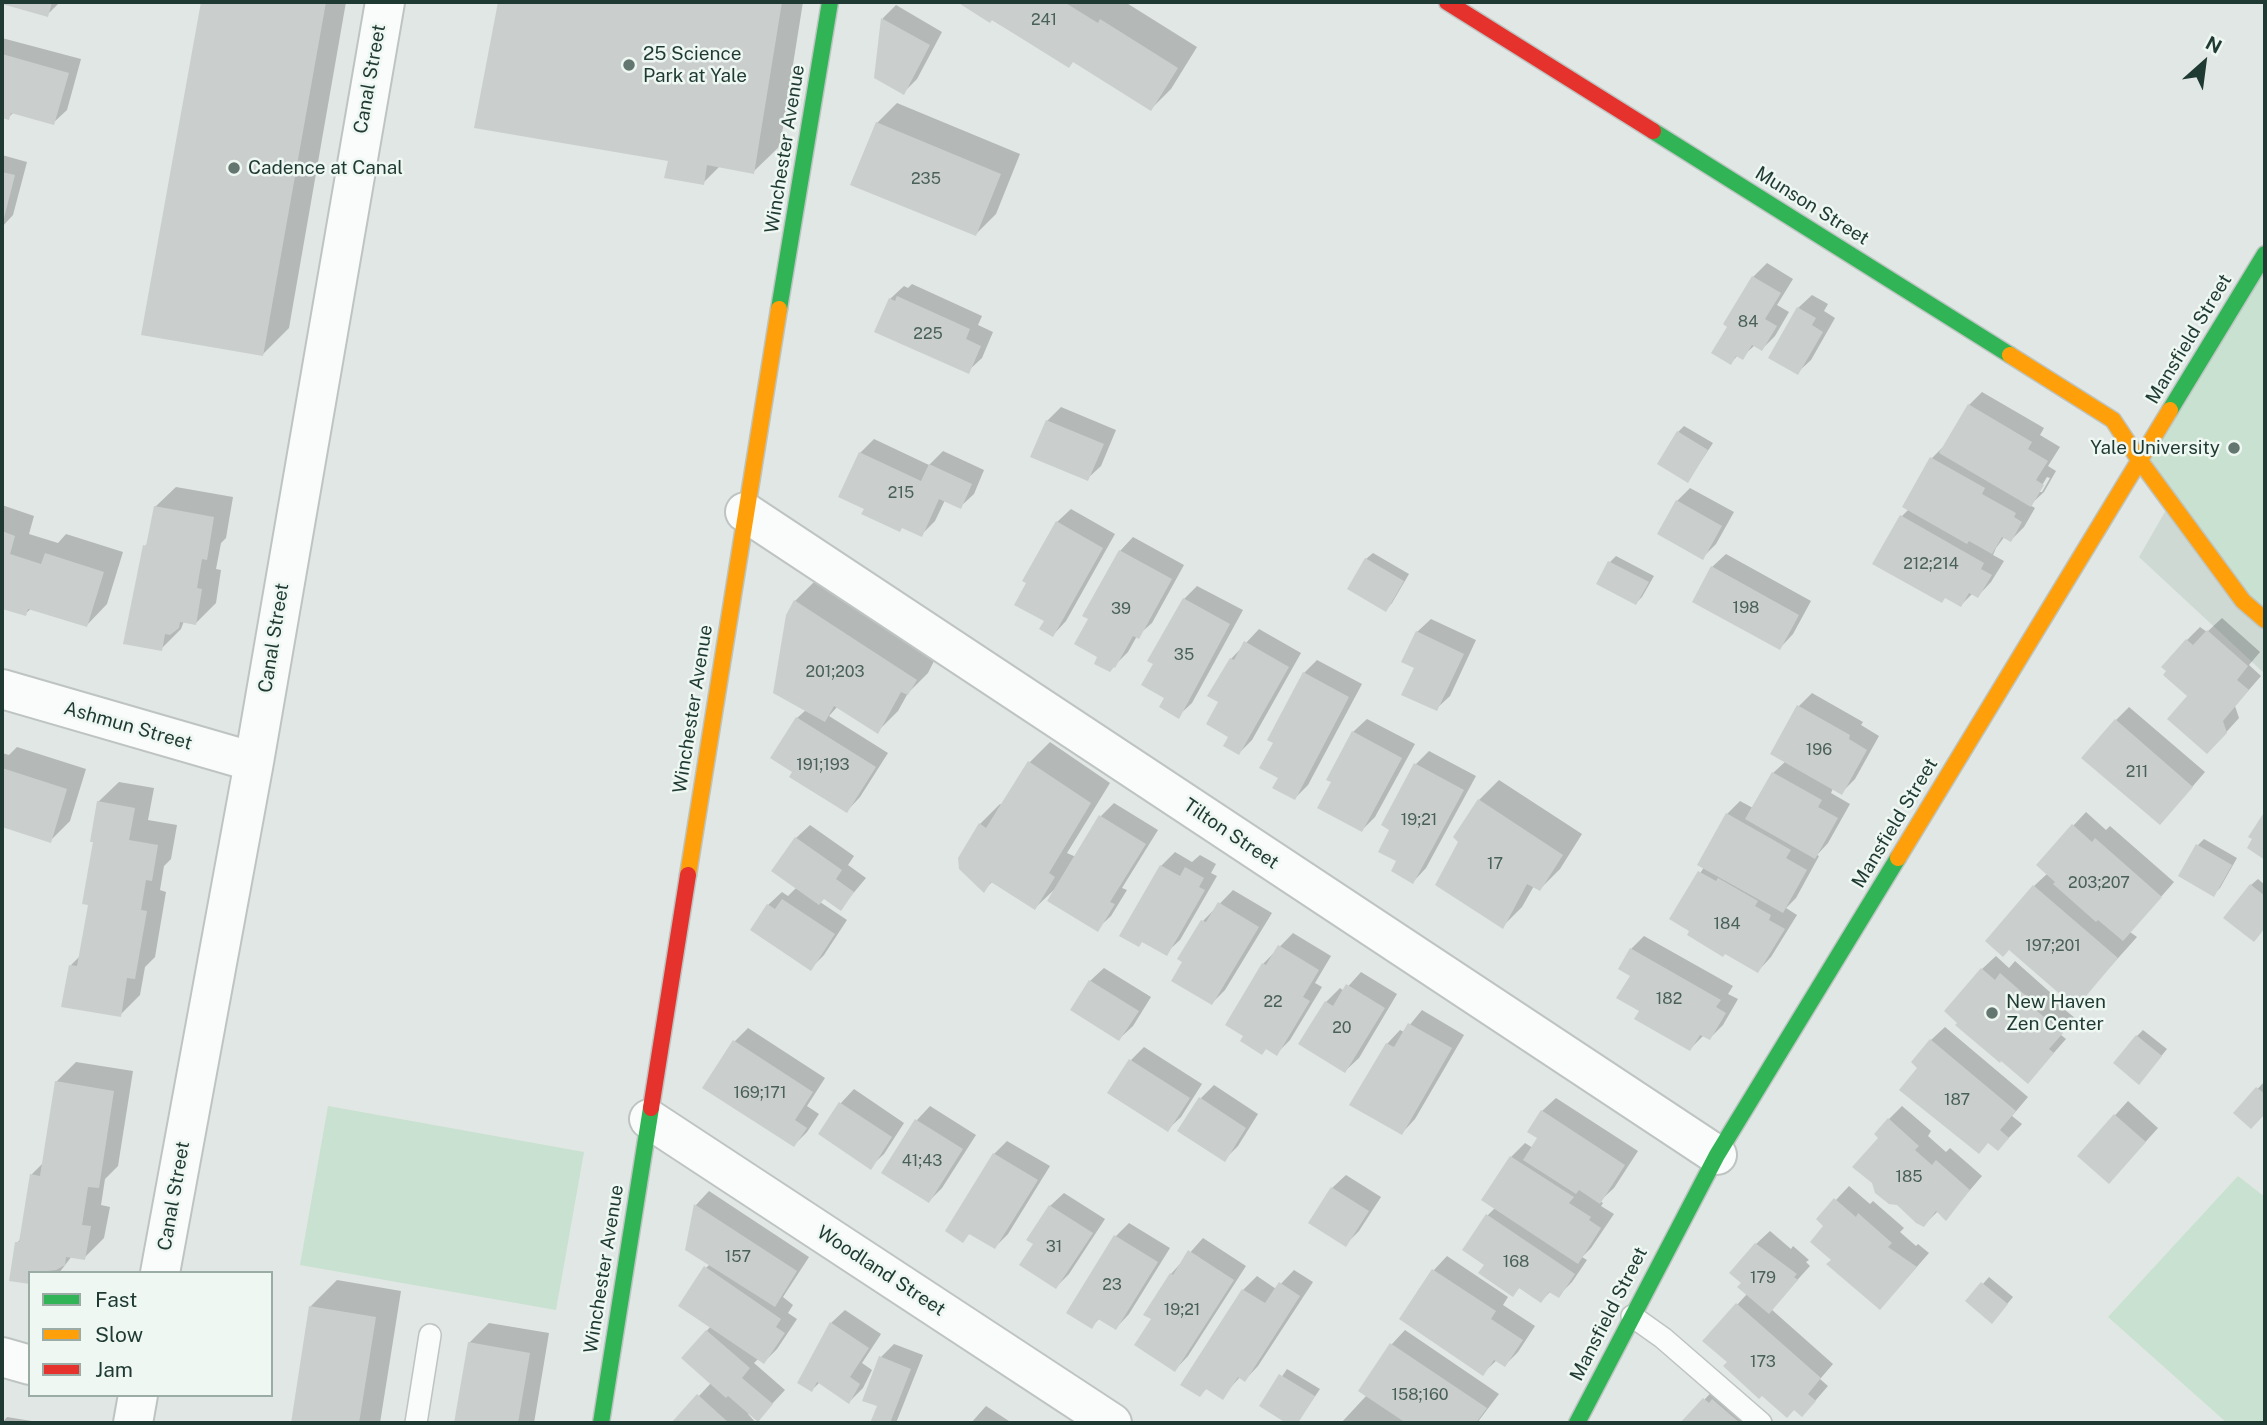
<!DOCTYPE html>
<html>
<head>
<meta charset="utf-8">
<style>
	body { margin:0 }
	#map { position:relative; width:2267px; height:1425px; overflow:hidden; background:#e1e7e4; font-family:"Public Sans",sans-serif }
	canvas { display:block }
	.frame { position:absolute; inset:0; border:4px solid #1f3a32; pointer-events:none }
	.legend { position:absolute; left:28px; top:1271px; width:245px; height:126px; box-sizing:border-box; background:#eef7f2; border:2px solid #9baba5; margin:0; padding:9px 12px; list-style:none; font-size:21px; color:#1f3a32 }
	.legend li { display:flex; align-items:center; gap:14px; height:35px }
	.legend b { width:35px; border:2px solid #9baba5 }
	.north { position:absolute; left:2169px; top:28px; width:70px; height:70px; -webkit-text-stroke:5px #eef7f2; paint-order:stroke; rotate:28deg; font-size:19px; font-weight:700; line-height:28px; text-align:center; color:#1f3a32 }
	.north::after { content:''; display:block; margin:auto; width:24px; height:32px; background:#1f3a32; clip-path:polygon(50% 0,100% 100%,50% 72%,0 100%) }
</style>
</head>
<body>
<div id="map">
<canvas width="2267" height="1425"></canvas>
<div class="frame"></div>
<ul class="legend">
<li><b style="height:9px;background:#30b455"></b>Fast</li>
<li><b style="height:9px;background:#ff9f0a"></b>Slow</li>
<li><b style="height:9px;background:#e5322d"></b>Jam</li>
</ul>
<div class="north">N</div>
</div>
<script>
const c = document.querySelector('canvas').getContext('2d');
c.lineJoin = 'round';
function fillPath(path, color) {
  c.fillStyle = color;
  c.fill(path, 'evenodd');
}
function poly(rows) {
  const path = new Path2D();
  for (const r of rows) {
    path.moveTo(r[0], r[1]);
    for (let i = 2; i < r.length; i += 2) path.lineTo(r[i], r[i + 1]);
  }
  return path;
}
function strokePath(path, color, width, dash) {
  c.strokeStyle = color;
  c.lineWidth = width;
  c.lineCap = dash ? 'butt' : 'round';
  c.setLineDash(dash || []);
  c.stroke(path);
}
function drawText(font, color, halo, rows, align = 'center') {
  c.font = font + ' "Public Sans",sans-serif';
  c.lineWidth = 5;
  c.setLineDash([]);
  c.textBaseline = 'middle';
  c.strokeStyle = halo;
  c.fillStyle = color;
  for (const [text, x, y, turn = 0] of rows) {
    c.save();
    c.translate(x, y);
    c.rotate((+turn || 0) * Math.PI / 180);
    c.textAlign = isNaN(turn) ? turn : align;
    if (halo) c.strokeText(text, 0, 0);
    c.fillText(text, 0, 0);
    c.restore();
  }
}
fillPath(poly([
	[2265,338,2265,674,2139,557]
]), '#ced9d4');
fillPath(poly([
	[2265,254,2265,620,2140,462],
	[328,1106,584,1152,556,1310,300,1265],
	[2238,1176,2265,1197,2265,1423,2227,1423,2108,1317]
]), '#c9e1d0');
fillPath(poly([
	[2,2,60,2,47,15],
	[203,2,346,2,289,328,263,354,143,333],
	[500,2,803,2,780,146,753,172,720,166,703,183,670,159,476,126],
	[962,2,1125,2,1197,47,1171,89,1151,109,1074,60,1069,66],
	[896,5,942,32,917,79,903,93,876,77,883,18],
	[2,38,81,59,67,110,53,123,14,112,8,118,2,116],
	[897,103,1020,154,996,214,976,234,877,123],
	[2,155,27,162,13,215,2,227],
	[1767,263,1793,279,1777,305,1789,312,1775,336,1762,349,1755,345,1742,357,1738,355,1731,363,1729,327,1726,324,1753,277],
	[912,284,982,316,978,325,993,332,982,358,968,371,890,299,904,286,908,288],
	[1812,295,1828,304,1824,311,1835,318,1811,360,1797,373,1798,308],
	[1982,392,2044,428,2040,435,2060,447,2048,466,2056,471,2044,492,2030,505,2035,508,2024,527,2011,540,2005,536,1996,548,1993,555,2004,561,1991,582,1978,596,1973,593,1961,605,1902,516,1909,509,1932,458,1945,445,1969,405],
	[2047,477,2050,478,2042,492,2038,492],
	[1061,407,1116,430,1101,466,1087,479,1047,421],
	[1684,426,1713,443,1688,481,1678,432],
	[874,439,929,465,943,451,984,470,974,494,960,507,945,500,935,521,921,535,840,496,860,453],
	[176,487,233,497,226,538,221,543,216,569,221,570,216,603,196,623,184,621,181,629,161,649,145,546,149,542,155,507],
	[1690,488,1734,512,1716,544,1702,558,1677,501],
	[2,505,34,516,29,534,58,543,66,534,123,552,107,604,87,625,32,608,25,614,2,607],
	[1071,509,1115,534,1066,621,1053,635,1046,621,1057,522],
	[1133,537,1184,565,1152,623,1137,636,1128,652,1110,670,1100,656,1120,551],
	[1373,553,1409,574,1392,603,1386,610,1366,559],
	[1726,554,1811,601,1793,634,1780,648,1712,567],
	[1616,556,1654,576,1642,597,1636,603,1598,583,1610,562],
	[815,581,935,659,928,673,908,693,898,711,878,731,838,706,829,716,888,753,860,797,847,811,795,771,797,718,806,710,795,601],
	[1197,586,1243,610,1192,703,1178,716,1166,697,1184,599],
	[2222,618,2260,652,2249,665,2261,676,2235,706,2239,718,2220,739,2169,671,2187,640,2200,627,2207,632],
	[1431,619,1476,640,1450,696,1436,709,1417,668,1417,632],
	[1259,629,1301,653,1252,740,1239,753,1230,736,1220,701,1231,659],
	[1317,660,1362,684,1308,785,1295,798,1280,777,1275,742,1304,673],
	[1812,693,1863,722,1861,725,1879,736,1855,779,1841,793,1833,788,1831,793,1850,804,1828,843,1817,855,1819,856,1796,898,1786,908,1797,915,1771,957,1758,971,1672,919,1704,867,1727,814,1740,801,1753,808,1773,773,1786,761,1799,706],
	[2129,707,2205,772,2173,809,2116,720],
	[1367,719,1415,744,1375,817,1362,830,1333,782,1353,732],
	[1050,742,1110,783,1067,853,1076,857,1101,816,1114,803,1158,830,1122,888,1127,890,1111,916,1097,929,1056,888,1035,908,993,881,984,890,960,858,980,824,1000,804,1002,805,1030,762],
	[17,747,86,769,70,821,50,841,2,826,2,753,9,755],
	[1429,751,1476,776,1426,868,1413,882,1399,861,1391,829,1416,764],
	[1499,780,1582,834,1560,869,1540,889,1534,886,1522,907,1502,927,1479,800],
	[119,782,154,788,148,820,177,825,171,859,164,866,160,890,166,892,155,957,145,967,140,995,120,1015,71,965,80,956,90,903,98,802],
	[2086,812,2106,830,2110,826,2174,882,2130,932,2137,937,2076,1005,2034,886,2048,873,2073,826],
	[810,825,854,856,848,865,866,878,840,909,825,897,820,902,847,920,824,955,811,968,768,905,782,892,788,896,797,887,796,838],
	[2204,839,2237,858,2220,888,2214,894,2198,845],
	[1175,852,1192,862,1200,855,1216,864,1211,873,1217,876,1180,940,1166,953,1143,940,1121,936,1161,866],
	[2258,879,2265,885,2265,927,2260,934,2251,885],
	[1233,890,1272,913,1225,990,1212,1003,1203,921],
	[1293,933,1331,956,1315,983,1322,987,1290,1040,1277,1053,1246,1035,1263,964],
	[1644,936,1733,986,1728,994,1738,999,1723,1025,1710,1038,1704,1035,1690,1049,1641,1010,1632,975,1631,949],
	[1996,956,2009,968,2015,961,2052,994,2049,997,2075,1018,2061,1035,2066,1039,2028,1082,1982,969],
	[1104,968,1151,997,1133,1026,1119,1039,1090,981],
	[1361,972,1397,994,1359,1058,1345,1071,1301,1044,1326,1002,1340,988,1344,991],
	[1422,1010,1464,1035,1415,1119,1402,1133,1387,1044,1400,1030,1404,1032],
	[1945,1027,2028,1097,2012,1116,2022,1124,1998,1149,1920,1068,1931,1040],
	[748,1028,825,1078,807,1106,819,1114,807,1132,794,1145,705,1087,735,1041],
	[2143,1030,2167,1049,2145,1076,2137,1036],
	[1144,1047,1202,1084,1181,1117,1167,1130,1131,1060],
	[76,1062,133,1071,118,1166,105,1179,101,1205,110,1207,104,1238,84,1258,72,1256,59,1273,30,1273,17,1243,21,1238,32,1174,43,1163,56,1082],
	[2264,1082,2265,1112,2251,1127,2235,1113],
	[1214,1085,1258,1114,1238,1146,1224,1160,1201,1098],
	[854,1089,904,1123,884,1154,870,1167,820,1133,841,1103],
	[1556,1098,1638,1151,1614,1188,1600,1201,1603,1203,1601,1206,1614,1214,1591,1248,1582,1257,1587,1260,1572,1282,1558,1296,1551,1291,1541,1301,1520,1287,1512,1295,1487,1264,1488,1215,1496,1207,1483,1199,1511,1157,1525,1143,1533,1148,1539,1138,1542,1111],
	[2128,1101,2158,1128,2122,1168,2079,1155],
	[930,1106,976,1135,942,1188,929,1201,883,1172,917,1120],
	[1902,1106,1931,1131,1928,1136,1946,1152,1950,1148,1982,1176,1946,1218,1938,1211,1924,1225,1880,1138,1889,1119],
	[1007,1141,1050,1166,1008,1234,995,1247,970,1233,963,1240,994,1154],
	[1346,1175,1381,1197,1359,1231,1346,1244,1332,1188],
	[1849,1186,1870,1204,1873,1201,1904,1228,1900,1232,1916,1246,1918,1244,1929,1253,1893,1294,1833,1259,1836,1200],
	[709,1191,809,1257,783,1297,793,1305,788,1313,797,1319,777,1349,764,1362,759,1358,754,1363,785,1390,758,1419,750,1412,748,1414,756,1423,674,1423,711,1383,683,1358,711,1326,706,1268,710,1264,687,1249,696,1205],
	[1064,1193,1105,1219,1069,1274,1056,1287,1035,1244,1050,1206],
	[1129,1223,1170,1248,1129,1314,1116,1328,1100,1318,1092,1326,1116,1236],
	[1770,1231,1791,1249,1793,1246,1809,1260,1806,1262,1810,1266,1771,1309,1833,1364,1820,1379,1828,1386,1815,1401,1729,1362,1705,1340,1747,1294,1756,1244],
	[1203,1238,1246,1266,1188,1356,1175,1370,1153,1319,1171,1274],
	[1447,1256,1508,1297,1503,1305,1535,1326,1518,1352,1505,1365,1497,1360,1483,1373,1401,1318,1434,1270],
	[1294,1270,1313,1282,1258,1366,1245,1380,1240,1377,1222,1397,1207,1388,1200,1395,1183,1385,1243,1290,1257,1276,1276,1289],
	[1989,1277,2013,1297,1998,1315,1968,1301],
	[337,1280,401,1291,380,1423,293,1423,311,1306],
	[845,1310,881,1334,862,1363,872,1370,863,1388,849,1402,820,1382,812,1390,799,1382,831,1323],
	[489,1323,549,1333,534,1423,456,1423,469,1343],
	[1405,1330,1499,1394,1477,1423,1341,1423,1367,1395,1360,1390,1392,1344],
	[894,1344,923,1355,896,1423,872,1423,879,1405,881,1357],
	[1287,1369,1320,1389,1297,1423,1289,1423,1262,1406],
	[1717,1386,1761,1423,1683,1423],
	[986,1406,1012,1423,971,1423],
	[7,1417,44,1423,2,1423]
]), '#0003');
fillPath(poly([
	[2,2,52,2,48,17,2,4],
	[201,2,326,2,263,356,141,335],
	[498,2,782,2,754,174,707,165,704,185,664,178,668,161,474,128],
	[957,2,1064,2,1098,23,1100,19,1178,68,1151,111,1073,62,1069,68,992,20,990,23],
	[881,18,930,45,904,95,874,78],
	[2,54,69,73,54,125,11,113,9,120,2,118],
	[876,122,1001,174,976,236,850,185],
	[2,172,15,175,3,222,2,222],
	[1752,276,1781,293,1765,319,1777,326,1762,351,1752,345,1743,360,1736,356,1731,365,1711,353,1727,327,1723,324],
	[897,296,970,329,966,339,981,346,969,374,874,332,889,298,895,301],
	[1797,307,1816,318,1812,325,1823,332,1798,375,1768,358],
	[1968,404,2032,442,2028,449,2048,461,2036,480,2044,485,2031,507,1939,453],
	[1046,420,1104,444,1088,481,1030,457],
	[1677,431,1708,450,1688,483,1657,464],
	[859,452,921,481,929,464,972,484,961,509,939,499,922,537,902,528,900,532,861,514,864,509,838,497],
	[1930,457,1985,488,1982,494,2016,513,2014,517,2022,522,2011,542,2002,537,1992,554,1969,541,1967,544,1902,507],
	[1676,500,1722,526,1703,560,1657,534],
	[154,506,214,517,207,560,202,559,197,588,202,589,196,625,180,622,179,628,170,635,165,634,162,651,123,644,143,545,146,546],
	[1900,515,1984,563,1981,569,1992,575,1978,598,1969,593,1961,607,1945,598,1942,603,1872,564],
	[1056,521,1103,548,1053,637,1039,629,1044,621,1014,605,1026,583,1022,581],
	[2,531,15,536,10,554,41,564,45,553,104,572,87,627,28,609,26,616,2,609],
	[1119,550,1172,579,1139,639,1133,636,1115,668,1114,667,1110,672,1094,664,1097,657,1074,644,1088,619,1082,616],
	[1365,558,1404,581,1386,612,1347,589],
	[1608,561,1649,582,1636,605,1596,584],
	[1711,566,1799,615,1780,650,1692,602],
	[1183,598,1230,624,1179,719,1159,707,1164,698,1141,685,1153,664,1147,661],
	[794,600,917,680,908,695,901,692,878,734,834,706,825,722,773,693,786,615],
	[2207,630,2248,666,2237,680,2249,690,2223,721,2227,733,2207,754,2167,719,2187,696,2163,675,2166,671,2161,667,2186,639,2193,645],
	[1416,631,1464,654,1437,711,1401,695,1414,668,1401,662],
	[1244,641,1289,667,1239,755,1223,746,1228,737,1206,724,1218,702,1207,696,1230,658,1234,660],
	[1303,672,1349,697,1295,800,1272,788,1278,778,1259,768,1273,743,1267,740],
	[1797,705,1850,735,1849,739,1867,750,1842,795,1770,754],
	[796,717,876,767,847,813,789,777,792,772,770,758],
	[2115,719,2193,787,2160,825,2081,758],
	[1352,731,1402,758,1362,832,1317,808,1331,782,1326,780],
	[1028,761,1091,803,1049,873,1055,877,1035,910,991,882,984,893,959,869,958,858,979,823,986,828],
	[1414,763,1464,790,1413,884,1391,871,1396,861,1378,852,1389,830,1381,825],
	[2,768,67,789,51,843,2,827],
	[1772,772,1822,800,1818,807,1838,818,1815,859,1745,819],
	[1478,799,1563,855,1540,891,1527,884,1503,929,1435,885,1458,842,1453,837],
	[97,801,135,808,129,840,158,845,152,881,146,880,141,910,147,911,135,979,127,978,121,1017,61,1007,69,965,77,966,88,905,82,904,93,842,90,842],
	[2265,811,2265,860,2247,848,2252,839,2248,837],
	[1726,813,1791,850,1786,858,1807,870,1783,913,1697,865],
	[1099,815,1146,844,1110,902,1115,904,1098,932,1047,901],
	[2072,824,2092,842,2095,838,2162,897,2123,941,2098,920,2096,922,2053,884,2055,882,2036,865],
	[795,837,842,870,836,879,854,892,841,911,824,899,819,905,771,871],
	[2196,844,2232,865,2214,897,2178,876],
	[1160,865,1180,876,1185,867,1204,878,1199,887,1205,890,1167,956,1142,942,1139,947,1119,936],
	[1698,871,1716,881,1718,878,1758,901,1755,906,1771,915,1769,920,1785,929,1758,973,1725,954,1723,957,1687,935,1689,931,1669,919],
	[2250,884,2265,896,2265,928,2254,942,2223,918],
	[2033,885,2118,958,2076,1008,2009,950,2003,957,1985,941],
	[782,899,835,934,811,971,750,930,767,904,775,909],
	[1218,902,1259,927,1212,1005,1171,981,1182,962,1177,959,1201,920,1206,922],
	[1278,945,1319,970,1303,997,1310,1001,1277,1056,1266,1049,1262,1055,1240,1041,1243,1036,1225,1025,1262,963,1266,965],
	[1630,948,1721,1000,1716,1007,1726,1013,1710,1040,1700,1035,1690,1051,1634,1019,1639,1011,1616,998,1630,976,1618,969],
	[1981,968,1995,980,2000,973,2040,1008,2037,1011,2063,1033,2049,1049,2054,1053,2028,1084,2001,1061,2000,1063,1955,1025,1957,1023,1944,1011],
	[1089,980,1139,1011,1119,1041,1070,1010],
	[1346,984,1385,1008,1345,1073,1298,1044,1325,1001,1333,1006],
	[1408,1023,1452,1048,1402,1135,1349,1105,1386,1043,1394,1047],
	[2136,1035,2162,1056,2139,1085,2113,1063],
	[1930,1039,2016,1111,2000,1130,2009,1138,1998,1151,1988,1143,1979,1154,1899,1090,1917,1068,1911,1062],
	[733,1040,813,1092,795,1120,807,1128,794,1147,702,1088],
	[1129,1059,1190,1098,1168,1132,1107,1093],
	[55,1081,114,1091,99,1188,88,1187,82,1225,91,1226,85,1260,66,1257,65,1265,56,1270,30,1273,30,1284,9,1281,15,1242,19,1242,30,1174,40,1176],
	[2256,1087,2265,1094,2265,1114,2251,1129,2233,1113],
	[1199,1097,1246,1128,1225,1162,1177,1131],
	[839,1102,892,1137,871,1170,818,1134],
	[1541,1110,1625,1165,1600,1204,1579,1190,1576,1194,1523,1160,1537,1138,1527,1132],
	[2114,1114,2146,1142,2109,1184,2077,1156],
	[1888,1118,1919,1146,1915,1150,1932,1165,1936,1160,1970,1190,1946,1221,1936,1211,1924,1227,1916,1223,1897,1205,1889,1204,1875,1193,1872,1183,1852,1167,1878,1138,1874,1134],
	[915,1119,963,1149,929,1203,881,1173],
	[993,1153,1038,1180,995,1249,969,1234,963,1243,945,1231],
	[1510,1156,1574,1197,1569,1203,1591,1217,1589,1220,1601,1228,1578,1264,1481,1200],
	[1331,1187,1369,1211,1346,1247,1308,1223],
	[1834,1198,1856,1217,1858,1213,1892,1243,1888,1247,1917,1267,1880,1310,1826,1264,1831,1260,1810,1242,1823,1226,1816,1219],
	[694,1204,797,1271,775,1307,685,1250],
	[1049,1205,1093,1233,1056,1289,1019,1265,1033,1244,1026,1240],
	[1486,1214,1575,1274,1559,1298,1549,1292,1541,1303,1519,1288,1513,1297,1478,1273,1484,1265,1462,1250],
	[1114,1235,1158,1262,1116,1330,1098,1319,1092,1329,1066,1313],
	[1755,1243,1797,1274,1794,1277,1798,1280,1769,1314,1737,1287,1741,1283,1729,1273],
	[1188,1250,1234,1280,1175,1372,1134,1345,1151,1319,1143,1315,1170,1273,1173,1275],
	[704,1266,781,1319,776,1327,785,1333,764,1364,678,1306],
	[1432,1269,1496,1311,1491,1319,1523,1340,1505,1367,1494,1360,1483,1376,1399,1319],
	[1279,1282,1300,1296,1245,1382,1238,1377,1223,1400,1206,1389,1200,1397,1180,1385,1242,1289,1265,1303],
	[1981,1282,2008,1304,1992,1324,1965,1301],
	[1736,1303,1821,1378,1808,1394,1816,1401,1802,1417,1794,1410,1787,1418,1762,1396,1759,1399,1723,1366,1727,1362,1702,1341],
	[309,1306,376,1317,359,1423,291,1423],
	[830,1322,869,1348,850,1377,860,1384,849,1404,817,1382,812,1392,797,1383],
	[706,1330,750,1368,742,1378,773,1404,758,1422,728,1396,726,1398,681,1358],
	[468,1342,530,1353,518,1423,454,1423],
	[1390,1343,1487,1408,1476,1423,1406,1423,1358,1391],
	[879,1356,911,1369,890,1423,870,1423,877,1406,862,1401],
	[1279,1374,1315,1396,1298,1423,1286,1423,1259,1406],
	[697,1394,729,1423,671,1423],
	[1703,1398,1709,1403,1712,1399,1740,1423,1680,1423]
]), '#cacfcd');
const lane = poly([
	[1632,1316,1663,1338,1761,1423],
	[416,1423,430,1335]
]);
const street = poly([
	[745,512,1717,1155],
	[2,689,254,762],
	[649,1119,1112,1423],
	[160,1273,254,762,385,2],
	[2,1357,30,1365],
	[133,1423,138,1395]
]);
const fast = poly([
	[1653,131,2010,355],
	[779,309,830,2],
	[2170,410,2265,254],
	[601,1423,651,1108],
	[1577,1423,1717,1155,1898,858]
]);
const slow = poly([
	[2010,355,2113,420,2140,461,2243,601,2265,620],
	[1898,858,2170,410],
	[688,875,779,309]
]);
const jam = poly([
	[1447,2,1653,131],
	[651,1108,688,875]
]);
strokePath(lane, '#bec4c1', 24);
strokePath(street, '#bec4c1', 42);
strokePath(fast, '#bdc5c2', 19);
strokePath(slow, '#bdc5c2', 19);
strokePath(jam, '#bdc5c2', 19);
strokePath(lane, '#fafbfb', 21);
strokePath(street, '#fafbfb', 38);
strokePath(fast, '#30b455', 16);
strokePath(slow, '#ff9f0a', 16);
strokePath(jam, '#e5322d', 16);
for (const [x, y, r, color] of [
	[629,65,7,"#637770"],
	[234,168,7,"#637770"],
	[2234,448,7,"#637770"],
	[1992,1013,7,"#637770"]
]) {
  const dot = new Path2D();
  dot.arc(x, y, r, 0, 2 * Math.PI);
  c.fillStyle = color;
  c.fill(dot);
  strokePath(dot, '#eef7f2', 2.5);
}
drawText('16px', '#4a605a', null, [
	["241",1044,20],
	["235",926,179],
	["84",1748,322],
	["225",928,334],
	["215",901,493],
	["212;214",1931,564],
	["198",1746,608],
	["39",1121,609],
	["35",1184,655],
	["201;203",835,672],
	["196",1819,750],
	["191;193",823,765],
	["211",2137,772],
	["19;21",1419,820],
	["17",1495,864],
	["203;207",2099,883],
	["184",1727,924],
	["197;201",2053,946],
	["182",1669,999],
	["22",1273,1002],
	["20",1342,1028],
	["169;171",760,1093],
	["187",1957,1100],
	["41;43",922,1161],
	["185",1909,1177],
	["31",1054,1247],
	["157",738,1257],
	["168",1516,1262],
	["179",1763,1278],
	["23",1112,1285],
	["19;21",1182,1310],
	["173",1763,1362],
	["158;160",1420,1395]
]);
drawText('19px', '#1f3a32', '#eef7f2', [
	["25 Science",643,54],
	["Park at Yale",643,76],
	["Cadence at Canal",248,168],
	["Yale University",2220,448,"right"],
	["New Haven",2006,1002],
	["Zen Center",2006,1024]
], 'left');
drawText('19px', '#1f3a32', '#eef7f2', [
	["Canal Street",370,79,-80],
	["Winchester Avenue",785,149,-81],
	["Munson Street",1812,206,32],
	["Mansfield Street",2189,339,-59],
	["Canal Street",274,638,-81],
	["Winchester Avenue",693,709,-81],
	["Ashmun Street",128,726,16],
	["Mansfield Street",1895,823,-59],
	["Tilton Street",1231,834,34],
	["Canal Street",174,1196,-80],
	["Winchester Avenue",604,1269,-81],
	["Woodland Street",881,1271,33],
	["Mansfield Street",1609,1314,-63]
]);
</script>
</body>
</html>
